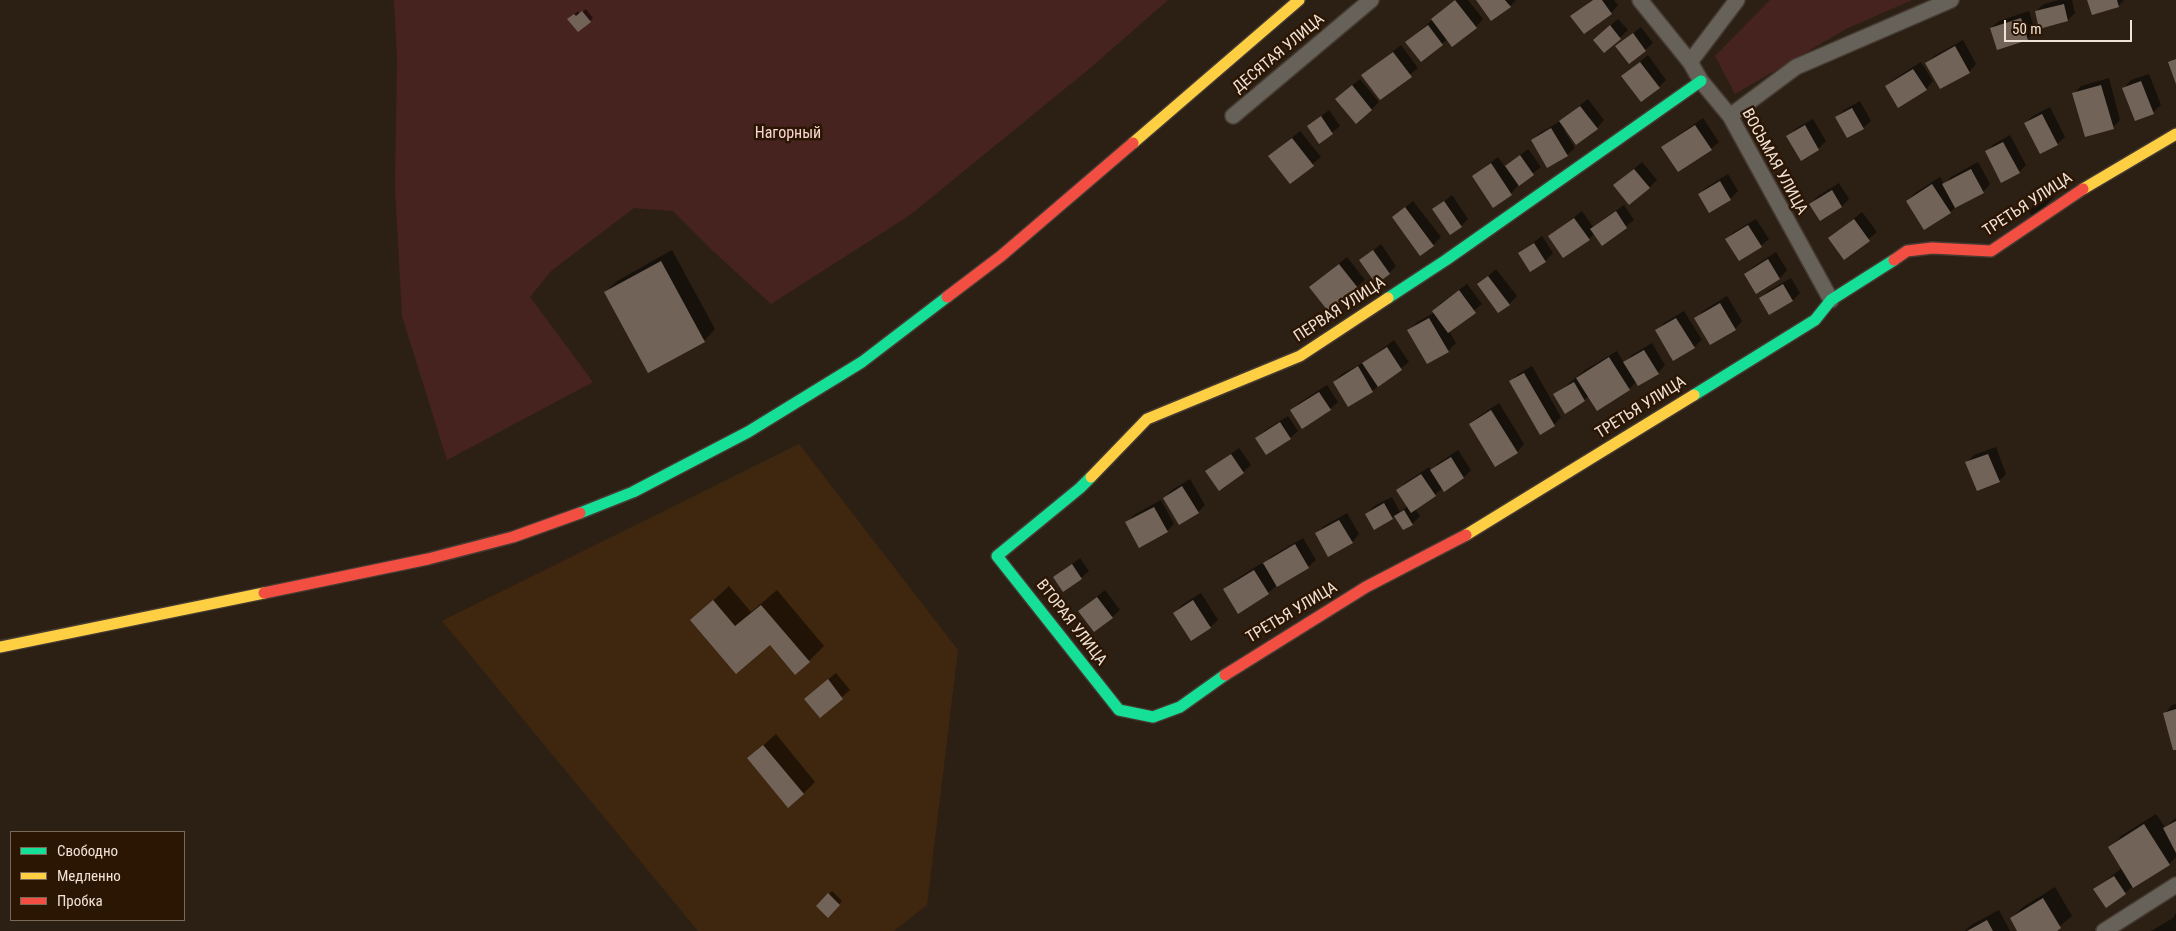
<!DOCTYPE html>
<html>
<head>
<meta charset="utf-8">
<style>
	body { margin:0 }
	#map { position:relative; width:2176px; height:931px; overflow:hidden; background:#2c2015; font-family:"Roboto Condensed",sans-serif }
	canvas { display:block }
	.legend { position:absolute; left:10px; top:831px; width:175px; height:90px; box-sizing:border-box; background:#2b1604; border:1px solid #7a6858; margin:0; padding:6px 9px; list-style:none; font-size:15px; color:#f1e2d6 }
	.legend li { display:flex; align-items:center; gap:10px; height:25px }
	.legend b { width:25px; border:1px solid #7a6858 }
	.scale { position:absolute; left:2004px; top:20px; width:128px; height:22px; box-sizing:border-box; border:2px solid #f1e2d6; border-top:0; padding-left:6px; font-size:15px; line-height:18px; white-space:nowrap; color:#f1e2d6; -webkit-text-stroke:4px #2b1604; paint-order:stroke }
</style>
</head>
<body>
<div id="map">
<canvas width="2176" height="931"></canvas>
<ul class="legend">
<li><b style="height:6px;background:#16e098"></b>Свободно</li>
<li><b style="height:6px;background:#ffcf43"></b>Медленно</li>
<li><b style="height:6px;background:#f24e42"></b>Пробка</li>
</ul>
<div class="scale">50 m</div>
</div>
<script>
const c = document.querySelector('canvas').getContext('2d');
c.lineJoin = 'round';
function fillPath(path, color) {
  c.fillStyle = color;
  c.fill(path, 'evenodd');
}
function poly(rows) {
  const path = new Path2D();
  for (const r of rows) {
    path.moveTo(r[0], r[1]);
    for (let i = 2; i < r.length; i += 2) path.lineTo(r[i], r[i + 1]);
  }
  return path;
}
function strokePath(path, color, width, dash) {
  c.strokeStyle = color;
  c.lineWidth = width;
  c.lineCap = dash ? 'butt' : 'round';
  c.setLineDash(dash || []);
  c.stroke(path);
}
function drawText(font, color, halo, rows, align = 'center') {
  c.font = font + ' "Roboto Condensed",sans-serif';
  c.lineWidth = 5;
  c.setLineDash([]);
  c.textBaseline = 'middle';
  c.strokeStyle = halo;
  c.fillStyle = color;
  for (const [text, x, y, turn = 0] of rows) {
    c.save();
    c.translate(x, y);
    c.rotate((+turn || 0) * Math.PI / 180);
    c.textAlign = isNaN(turn) ? turn : align;
    if (halo) c.strokeText(text, 0, 0);
    c.fillText(text, 0, 0);
    c.restore();
  }
}
fillPath(poly([
	[799,444,958,650,927,905,894,931,698,931,442,621]
]), '#3f260e');
fillPath(poly([
	[394,0,1168,0,1089,69,910,215,771,304,714,252,673,211,634,208,551,271,530,297,593,382,447,460,402,316,395,189,397,59],
	[1770,0,1912,0,1846,29,1735,94,1715,56]
]), '#47231f');
fillPath(poly([
	[1455,0,1468,0,1483,19,1476,27,1448,39,1421,60,1407,42],
	[1478,0,1516,0,1510,6],
	[1592,0,1614,0,1618,5,1611,13,1572,17],
	[2059,0,2072,0,2075,13,2068,20,2040,27,2036,11,2044,4],
	[2089,0,2124,0,2118,6],
	[586,9,593,18,590,21,569,19,578,11,580,14],
	[2029,11,2035,31,2028,39,1998,48,1991,28,1999,21],
	[1618,19,1628,30,1605,52,1602,33],
	[1641,27,1653,43,1645,50,1617,46],
	[1963,40,1976,64,1969,72,1927,63,1934,56],
	[1401,45,1418,68,1380,99,1363,75],
	[1648,55,1666,80,1659,87,1623,76],
	[1921,62,1933,81,1926,89,1886,86,1894,79],
	[2149,74,2161,105,2153,112,2136,119,2124,88,2131,80],
	[2109,78,2120,120,2113,127,2074,94,2081,86],
	[1360,79,1379,102,1371,110,1344,92],
	[1588,99,1604,120,1597,128,1564,130,1575,148,1567,155,1532,140,1540,133,1559,122],
	[1860,101,1871,121,1863,128,1837,118,1844,110],
	[2050,107,2065,137,2057,144,2025,123,2033,116],
	[1329,110,1340,126,1320,142,1309,126],
	[1703,118,1719,142,1711,149,1663,147,1671,140],
	[1813,119,1826,141,1818,149,1801,159,1788,136,1795,129],
	[1300,131,1321,157,1290,182,1270,156],
	[2010,135,2026,165,2019,172,1986,152,1994,144],
	[1528,149,1541,167,1518,185,1511,194,1473,176,1498,157,1505,167],
	[1642,162,1657,180,1649,188,1615,185],
	[1978,162,1990,184,1983,192,1956,207,1950,212,1907,201,1915,193,1940,177,1944,184,1951,177],
	[1728,174,1738,191,1730,199,1709,211,1699,194,1707,187],
	[1839,183,1849,199,1842,206,1821,219,1811,204,1818,196],
	[2056,194,2034,219,2029,211,2037,203],
	[1452,195,1468,219,1461,226,1434,210],
	[1413,201,1441,237,1433,245,1393,217],
	[1624,205,1634,220,1602,244,1595,233,1589,239,1550,236,1582,211,1593,227],
	[1862,212,1877,232,1845,259,1829,239],
	[1756,219,1769,239,1761,246,1727,239,1734,232],
	[1542,236,1553,253,1545,261,1519,253],
	[1381,244,1396,266,1389,273,1361,260],
	[672,250,715,329,704,341,605,292,617,281],
	[1776,252,1787,270,1780,278,1757,292,1745,274,1753,267],
	[1347,257,1365,280,1357,287,1311,287],
	[1496,269,1517,296,1509,304,1478,285],
	[1791,278,1800,293,1793,300,1770,313,1761,298,1768,291],
	[1467,284,1482,304,1449,331,1456,343,1448,351,1409,330,1416,323,1435,312,1433,311,1441,303],
	[1727,296,1742,321,1735,329,1696,318,1703,311],
	[1684,311,1702,340,1694,347,1657,331,1664,323],
	[1394,340,1409,362,1372,391,1348,405,1334,382,1342,374,1366,361],
	[1652,343,1665,365,1658,373,1637,381,1629,389,1589,396,1584,400,1555,395,1585,370,1617,351,1624,363,1632,355],
	[1532,366,1561,417,1554,425,1511,381,1518,374],
	[1327,385,1338,402,1330,409,1292,410,1299,403],
	[1499,403,1524,444,1517,452,1470,424,1478,417],
	[1288,416,1298,431,1290,438,1257,438,1264,431],
	[1996,447,2006,474,1999,481,1967,462,1974,455],
	[1239,448,1251,465,1243,472,1207,471],
	[1458,450,1471,470,1464,477,1443,488,1415,509,1420,516,1412,524,1404,529,1395,515,1392,518,1367,514,1374,506,1392,497,1400,512,1408,506,1398,490,1405,483,1429,467,1431,470,1439,463],
	[1190,479,1205,505,1198,512,1164,498,1172,490],
	[1161,500,1174,524,1167,531,1127,522,1134,515],
	[1347,513,1359,534,1352,542,1316,534,1324,526],
	[1303,538,1316,560,1308,567,1277,585,1268,593,1224,589,1232,582,1262,563,1263,565,1272,556],
	[1080,558,1089,571,1081,578,1055,577],
	[729,586,751,612,777,590,824,646,809,661,770,643,692,620],
	[1105,590,1120,610,1112,617,1079,611],
	[1201,593,1218,620,1210,627,1175,613,1182,605],
	[836,673,850,690,820,716,813,692],
	[2176,704,2176,748,2165,713,2172,705],
	[776,734,815,782,803,794,749,758],
	[2156,814,2165,827,2176,818,2176,857,2169,864,2133,886,2125,893,2095,889,2122,868,2109,848,2121,836],
	[2055,887,2072,916,2054,931,2019,931,2011,918,2023,907],
	[832,891,842,901,828,916,817,906],
	[1999,910,2010,931,1965,931,1971,925],
	[2176,913,2176,931,2151,931,2173,918]
]), '#0007');
fillPath(poly([
	[1455,0,1477,28,1452,47,1431,19],
	[1476,0,1505,0,1511,7,1491,21],
	[1593,0,1602,0,1612,14,1584,34,1570,16],
	[2087,0,2117,0,2119,7,2092,15],
	[2064,4,2068,21,2039,29,2035,11],
	[582,11,591,22,578,32,567,19,574,14,576,16],
	[2021,18,2028,40,1997,50,1990,28],
	[1428,25,1443,45,1421,62,1405,42],
	[1610,25,1621,39,1604,53,1593,40],
	[1633,33,1646,51,1629,64,1615,46],
	[1955,46,1970,73,1940,89,1925,63],
	[1393,52,1412,77,1380,100,1361,75],
	[2176,59,2176,84,2168,62],
	[1640,62,1660,88,1641,102,1621,76],
	[1913,69,1927,90,1898,108,1885,86],
	[2141,81,2154,114,2135,121,2122,88],
	[1352,85,1372,110,1356,124,1335,99],
	[2101,85,2114,129,2085,137,2072,93],
	[1580,106,1598,129,1576,145,1559,121],
	[1852,108,1864,129,1847,138,1835,117],
	[2042,114,2058,145,2040,154,2024,123],
	[1321,116,1333,134,1319,144,1307,126],
	[1695,125,1712,150,1678,172,1661,147],
	[1805,125,1819,150,1801,161,1786,136],
	[1551,128,1568,156,1547,168,1531,140],
	[1292,138,1314,166,1290,184,1268,156],
	[2003,142,2020,173,2001,183,1985,151],
	[1520,155,1534,175,1519,186,1505,166],
	[1491,163,1512,195,1493,208,1472,176],
	[1634,169,1650,188,1629,205,1613,185],
	[1971,169,1984,193,1955,208,1942,184],
	[1720,181,1731,200,1709,213,1698,194],
	[1932,184,1951,213,1924,230,1906,201],
	[1832,190,1842,207,1820,221,1809,204],
	[1444,201,1462,227,1450,235,1432,209],
	[1405,207,1434,246,1420,256,1392,217],
	[1616,211,1627,228,1602,246,1590,229],
	[1574,218,1590,240,1563,258,1548,236],
	[1854,219,1870,241,1844,260,1828,238],
	[1748,225,1762,247,1739,261,1725,239],
	[1534,243,1546,262,1530,272,1518,253],
	[1373,250,1390,274,1376,284,1359,260],
	[1768,259,1780,279,1756,294,1744,274],
	[661,261,705,342,648,373,604,292],
	[1339,264,1358,288,1328,311,1309,287],
	[1488,276,1510,305,1498,313,1477,284],
	[1783,284,1793,301,1769,315,1759,298],
	[1459,290,1476,313,1448,333,1432,311],
	[1720,303,1736,330,1710,345,1694,318],
	[1429,318,1449,352,1427,364,1407,330],
	[1676,318,1695,348,1673,361,1655,330],
	[1387,347,1402,370,1378,387,1362,363],
	[1644,350,1659,374,1638,386,1623,362],
	[1609,357,1630,390,1597,411,1576,378],
	[1358,366,1373,392,1348,407,1333,382],
	[1524,373,1555,426,1540,435,1509,381],
	[1574,382,1585,401,1565,414,1553,394],
	[1319,392,1331,410,1302,429,1290,410],
	[1491,410,1518,453,1495,467,1469,424],
	[1280,422,1291,439,1266,455,1255,438],
	[1231,454,1244,473,1219,491,1205,471],
	[1988,454,2000,482,1977,491,1965,462],
	[1451,457,1464,478,1444,492,1430,470],
	[1421,474,1436,496,1411,513,1396,490],
	[1182,486,1199,513,1179,525,1163,498],
	[1384,503,1393,519,1374,530,1365,514],
	[1154,507,1168,532,1139,548,1125,522],
	[1404,510,1413,525,1403,530,1394,516],
	[1339,520,1353,543,1328,557,1315,533],
	[1295,544,1309,568,1277,587,1263,563],
	[1072,564,1082,579,1063,592,1053,577],
	[1254,570,1269,594,1238,614,1223,589],
	[1097,597,1113,618,1094,632,1078,611],
	[713,600,735,626,761,605,810,662,795,675,770,645,736,674,690,620],
	[1193,600,1211,628,1191,641,1173,613],
	[828,679,843,699,820,718,804,699],
	[2176,709,2176,750,2173,750,2163,713],
	[763,745,804,794,788,808,747,758],
	[2176,821,2176,853,2163,828],
	[2144,824,2170,865,2133,888,2108,847],
	[2114,876,2126,894,2106,908,2093,889],
	[828,893,840,905,828,918,816,906],
	[2043,898,2061,928,2057,931,2017,931,2010,918],
	[1987,920,1993,931,1967,931]
]), '#726359');
const street = poly([
	[1640,0,1690,62,1701,81,1730,116,1831,300],
	[1690,62,1737,0],
	[1233,116,1371,0],
	[1730,116,1796,67,1951,0],
	[2104,931,2176,885]
]);
const fast = poly([
	[1388,298,1446,260,1701,81],
	[1694,395,1815,320,1831,300,1894,260],
	[1091,477,1080,488,997,556,1119,710,1153,717,1180,707,1225,675],
	[580,513,633,492,748,432,862,362,947,297]
]);
const slow = poly([
	[1133,143,1299,0],
	[2083,189,2176,134],
	[1091,477,1147,419,1300,356,1388,298],
	[1466,535,1694,395],
	[0,647,264,593]
]);
const jam = poly([
	[1894,260,1907,251,1932,248,1991,251,2083,189],
	[947,297,1001,256,1133,143],
	[264,593,428,559,513,537,580,513],
	[1225,675,1366,587,1466,535]
]);
strokePath(street, '#463b32', 18);
strokePath(fast, '#463b32', 14);
strokePath(slow, '#463b32', 14);
strokePath(jam, '#463b32', 14);
strokePath(street, '#666159', 15);
strokePath(fast, '#16e098', 11);
strokePath(slow, '#ffcf43', 11);
strokePath(jam, '#f24e42', 11);
drawText('16px', '#f1e2d6', '#2b1604', [
	["ДЕСЯТАЯ УЛИЦА",1279,54,-40],
	["ВОСЬМАЯ УЛИЦА",1774,162,61],
	["ТРЕТЬЯ УЛИЦА",2028,205,-33],
	["ПЕРВАЯ УЛИЦА",1340,310,-33],
	["ТРЕТЬЯ УЛИЦА",1641,408,-32],
	["ТРЕТЬЯ УЛИЦА",1292,613,-31],
	["ВТОРАЯ УЛИЦА",1071,623,52]
]);
drawText('16px', '#f9d5d1', '#2b1604', [
	["Нагорный",788,134]
]);
</script>
</body>
</html>
